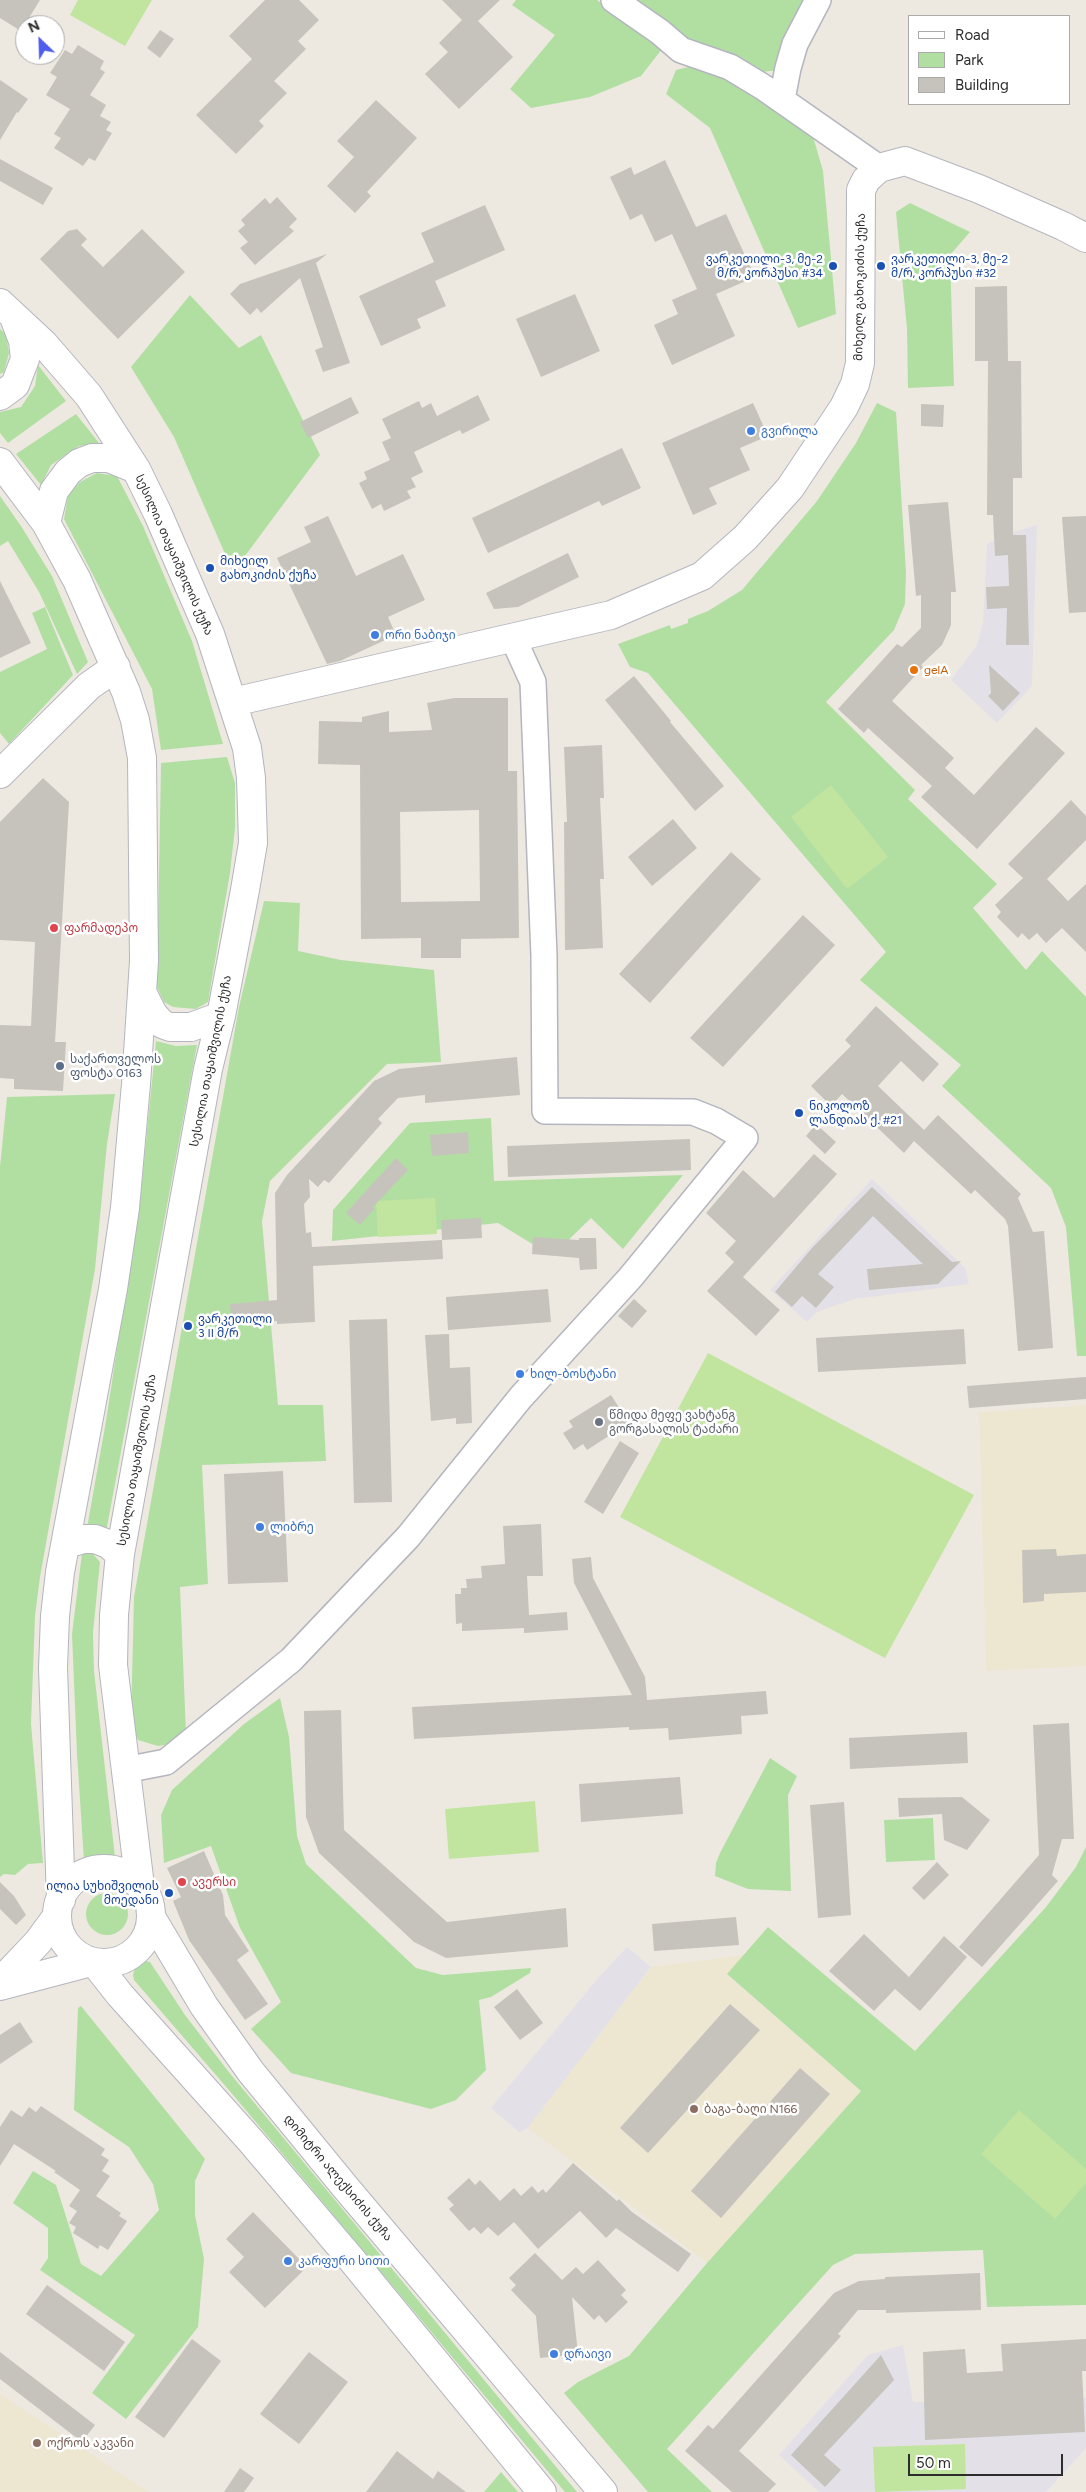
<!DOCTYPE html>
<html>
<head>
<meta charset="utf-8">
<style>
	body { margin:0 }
	#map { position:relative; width:1086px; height:2492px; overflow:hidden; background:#ede9e1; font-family:Figtree,sans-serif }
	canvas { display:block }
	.legend { position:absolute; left:908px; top:15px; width:162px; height:90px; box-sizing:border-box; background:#fff; border:1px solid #ababab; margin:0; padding:6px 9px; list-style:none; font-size:15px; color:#2d2d2d }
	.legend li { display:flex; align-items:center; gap:10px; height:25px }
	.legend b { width:25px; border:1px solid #ababab }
	.north { position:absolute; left:15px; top:15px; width:50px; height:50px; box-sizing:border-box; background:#fff; border:1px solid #ababab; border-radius:50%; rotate:336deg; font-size:14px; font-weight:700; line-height:20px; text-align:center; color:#2d2d2d }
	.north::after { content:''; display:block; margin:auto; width:18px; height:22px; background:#4f5dec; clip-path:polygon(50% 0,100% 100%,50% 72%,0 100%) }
	.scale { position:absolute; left:908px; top:2454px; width:155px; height:22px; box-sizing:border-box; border:2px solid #2d2d2d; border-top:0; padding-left:6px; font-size:15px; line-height:18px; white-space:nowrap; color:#2d2d2d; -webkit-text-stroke:4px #fff; paint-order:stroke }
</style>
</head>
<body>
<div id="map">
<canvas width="1086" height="2492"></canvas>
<ul class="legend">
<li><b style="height:6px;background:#fff"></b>Road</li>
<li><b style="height:14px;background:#b1dfa2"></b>Park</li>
<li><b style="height:14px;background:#c6c3bc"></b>Building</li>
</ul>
<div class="north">N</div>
<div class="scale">50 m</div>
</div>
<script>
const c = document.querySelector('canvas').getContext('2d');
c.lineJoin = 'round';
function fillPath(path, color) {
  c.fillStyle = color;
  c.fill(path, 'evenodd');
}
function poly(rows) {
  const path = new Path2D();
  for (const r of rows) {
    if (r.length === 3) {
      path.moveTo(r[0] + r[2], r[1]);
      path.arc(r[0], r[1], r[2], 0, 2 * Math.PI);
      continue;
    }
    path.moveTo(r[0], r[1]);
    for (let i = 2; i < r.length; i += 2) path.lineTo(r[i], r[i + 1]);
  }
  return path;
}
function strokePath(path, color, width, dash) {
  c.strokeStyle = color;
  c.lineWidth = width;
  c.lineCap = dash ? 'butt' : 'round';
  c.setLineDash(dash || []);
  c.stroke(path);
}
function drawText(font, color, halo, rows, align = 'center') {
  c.font = font + ' Figtree,"Noto Sans Georgian",sans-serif';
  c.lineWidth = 5;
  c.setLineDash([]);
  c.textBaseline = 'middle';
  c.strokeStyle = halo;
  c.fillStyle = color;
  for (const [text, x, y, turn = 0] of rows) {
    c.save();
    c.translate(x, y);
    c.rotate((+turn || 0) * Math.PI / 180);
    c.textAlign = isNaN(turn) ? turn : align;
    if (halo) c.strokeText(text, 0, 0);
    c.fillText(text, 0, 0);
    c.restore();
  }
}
fillPath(poly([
	[1037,525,1032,686,997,723,951,680,977,645,983,623,987,544,1007,534],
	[872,1179,966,1269,969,1284,855,1299,817,1312,807,1322,770,1290],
	[627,1947,651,1967,528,2128,519,2132,491,2108,599,1977],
	[903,2345,913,2402,1086,2398,1086,2448,1046,2492,819,2492,779,2455,868,2355]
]), '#e3e1e7');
fillPath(poly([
	[1086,1405,1086,1666,986,1671,979,1412],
	[744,1955,727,1975,861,2091,707,2263,528,2128,651,1967],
	[0,2394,149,2492,0,2492]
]), '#ede7d2');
fillPath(poly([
	[516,0,597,0,662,49,641,76,590,97,531,108,510,89,555,35,512,5],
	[625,0,811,0,779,70,754,73,686,42],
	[693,66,728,78,812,133,823,171,836,314,798,328,710,128,666,94,676,70],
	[910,203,970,232,950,255,954,386,908,388,907,329,896,212],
	[190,295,239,348,261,335,320,455,233,572,174,437,131,367],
	[0,329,6,334,9,353,4,372,0,374],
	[38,365,66,401,8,443,0,433,0,412,21,407,35,386],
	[877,403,896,412,906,572,905,604,894,630,826,702,915,790,908,799,997,884,973,908,1026,970,1042,951,1086,997,1086,1356,1077,1356,1066,1227,1051,1188,942,1086,961,1065,860,980,886,952,648,673,630,667,618,644,670,625,671,629,688,623,688,619,708,611,742,590,817,501,856,443],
	[76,414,99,443,79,446,51,465,41,485,16,454],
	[97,473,117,476,143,526,192,641,223,744,161,750,152,689,64,519,68,496,80,482],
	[0,496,21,526,52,576,88,662,77,674,39,592,8,541,0,546],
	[45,607,73,675,9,744,0,733,0,672,47,649,32,613],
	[227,757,235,783,235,828,230,873,208,1002,196,1009,173,1007,164,1002,157,987,161,763],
	[264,901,300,903,298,951,341,960,434,970,441,1062,387,1064,270,1181,262,1221,278,1405,323,1405,326,1461,202,1465,208,1584,180,1587,186,1733,192,1740,158,1746,138,1740,131,1721,134,1597,239,1007],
	[156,1041,176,1046,197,1045,106,1532,87,1528,106,1421,141,1192],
	[115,1094,107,1144,95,1269,40,1577,35,1616,31,1724,43,1863,28,1864,15,1875,4,1874,0,1877,0,1167,7,1097],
	[491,1118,494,1181,683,1175,623,1249,591,1218,552,1256,498,1223,332,1241,333,1210,410,1123],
	[91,1552,100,1562,93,1633,94,1671,115,1857,100,1857,84,1861,77,1754,72,1634,82,1553],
	[280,1698,289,1737,297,1836,306,1864,416,1968,443,1975,531,1968,530,1973,491,1997,479,2000,486,2070,456,2100,431,2109,291,2073,251,2029,281,2002,240,1928,211,1846,164,1863,161,1815,172,1790,244,1724],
	[770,1758,797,1776,788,1795,791,1891,748,1889,715,1876,716,1863,720,1853],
	[933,1818,935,1860,886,1862,884,1820],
	[1086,1847,1086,2305,987,2307,983,2250,855,2254,833,2265,667,2449,712,2492,648,2492,564,2393,578,2382,629,2356,707,2263,861,2091,727,1974,768,1927,915,2051,1046,1907,1076,1867],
	[107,1914,21],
	[145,1961,150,1962,185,2015,228,2071,577,2492,565,2492,234,2096,134,1980,133,1975,135,1969],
	[81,2006,205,2159,195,2181,195,2215,204,2259,198,2327,126,2419,92,2393,135,2335,40,2270,48,2258,48,2228,13,2203,33,2171,56,2185,81,2264,101,2276,159,2210,153,2184,129,2147,74,2110,78,2008],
	[501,2472,518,2492,484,2492]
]), '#b1dfa2');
fillPath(poly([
	[78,0,152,0,125,46,70,15],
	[831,785,888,857,847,889,791,817],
	[435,1198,437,1234,378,1237,376,1201],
	[708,1353,974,1495,885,1658,620,1517],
	[535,1801,539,1852,449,1859,445,1809],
	[1019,2110,1086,2169,1086,2183,1055,2219,981,2154],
	[965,2444,966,2489,875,2492,873,2447]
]), '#c1e59f');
fillPath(poly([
	[0,0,40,0,21,31,0,18],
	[265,0,299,0,319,20,298,41,306,49,274,81,287,93,259,121,264,126,236,154,196,115,252,59,229,36],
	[442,0,500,0,478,21,513,57,459,109,425,74,448,52,439,43,462,20],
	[160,30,174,39,160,58,147,48],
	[78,45,104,61,100,69,105,72,90,95,106,105,100,116,111,122,106,130,112,133,95,161,89,158,83,166,54,148,61,138,54,134,70,109,46,95,57,77,50,73,65,50,72,54],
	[0,80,28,99,18,113,17,112,0,140],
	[376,100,417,138,367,192,371,196,355,213,327,186,354,157,337,141],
	[0,159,53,188,43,205,0,181],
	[665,160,696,227,726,214,755,277,716,294,735,336,672,365,654,325,678,314,672,300,697,289,672,234,655,242,642,214,630,220,610,177,631,167,634,175],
	[277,197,297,219,289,227,294,231,255,265,240,248,248,242,238,231,245,225,241,220,265,198,270,204],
	[485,205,505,250,435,281,446,306,417,319,421,328,381,346,359,296,434,262,421,233],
	[77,229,87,239,81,245,103,267,142,229,185,272,118,339,40,259,68,231],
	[327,254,316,263,350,363,323,372,315,350,323,347,300,278,261,313,257,308,250,315,230,294,240,284],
	[1007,286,1008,361,1021,361,1022,478,1013,478,1013,535,1026,535,1029,645,1006,645,1007,608,987,609,986,587,1009,586,1008,555,995,556,993,515,987,515,988,361,975,361,975,287],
	[575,294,600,351,541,377,516,319],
	[478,395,490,420,462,434,460,430,414,452,423,472,411,478,416,487,407,491,411,498,384,511,381,504,372,509,359,483,367,479,364,472,390,460,382,442,391,438,382,419,419,401,422,408,431,403,437,416],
	[351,397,359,413,308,438,300,422],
	[753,403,768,436,740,448,750,470,709,488,717,504,693,515,662,443],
	[921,404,944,405,943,427,921,426],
	[622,448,641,488,602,506,599,501,488,553,472,518],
	[948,502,956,592,951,592,951,625,942,645,921,665,923,667,892,701,954,758,945,768,974,795,1036,727,1065,753,977,849,921,797,932,786,868,728,864,733,838,709,897,644,902,647,921,628,921,595,916,596,908,505],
	[328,516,356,576,403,554,425,600,388,617,396,635,340,661,327,664,277,558,311,542,304,527],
	[1086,516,1086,612,1069,613,1062,517],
	[568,553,579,577,518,607,494,609,486,593],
	[0,581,31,643,0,658],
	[989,665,1020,693,1003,711,988,696,991,693],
	[634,676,671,721,670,722,724,786,695,811,605,700],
	[454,698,508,698,508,771,517,771,519,938,461,939,461,958,421,958,421,938,361,939,360,765,318,764,319,721,362,722,362,717,389,711,389,732,432,730,427,703],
	[479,810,480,901,401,902,400,812],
	[602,745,604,798,600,798,604,879,600,879,603,948,565,950,564,822,567,822,564,747],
	[43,778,69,802,55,1042,66,1042,63,1091,14,1089,14,1079,0,1078,0,1025,31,1026,35,942,0,940,0,822],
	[1071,800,1086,816,1086,840,1047,879,1068,901,1086,884,1086,952,1062,928,1046,943,1037,933,1029,940,1022,933,1018,938,997,917,1001,912,995,905,1023,878,1008,864],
	[673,819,697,848,652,886,628,857],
	[731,852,761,879,650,1003,619,974],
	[803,915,835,945,723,1067,690,1038],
	[876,1006,939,1064,923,1082,901,1061,878,1086,924,1130,938,1115,1021,1194,1018,1198,1033,1232,1044,1231,1053,1348,1018,1351,1008,1226,1005,1219,975,1190,971,1194,914,1141,904,1153,842,1094,831,1106,811,1086,851,1046,845,1040],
	[517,1057,520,1095,425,1103,425,1095,398,1098,378,1119,382,1123,329,1183,324,1180,318,1187,309,1179,310,1197,304,1204,306,1233,311,1232,312,1247,442,1240,443,1259,313,1266,315,1322,277,1324,277,1321,232,1326,230,1304,277,1300,275,1193,287,1175,374,1081,399,1069],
	[816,1124,836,1142,825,1154,806,1136],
	[468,1132,469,1153,432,1156,430,1135],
	[690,1139,691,1170,508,1177,507,1146],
	[814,1154,837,1174,743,1277,780,1310,756,1336,707,1291,734,1262,725,1253,736,1241,706,1213,743,1170,774,1198],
	[396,1158,408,1170,373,1207,375,1208,360,1225,346,1213],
	[872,1187,952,1262,961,1261,938,1284,869,1290,867,1269,923,1264,873,1216,818,1274,834,1287,816,1308,802,1296,792,1307,775,1292,812,1248],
	[481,1218,482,1238,442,1240,441,1220],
	[533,1237,579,1240,579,1238,596,1238,597,1269,580,1270,579,1258,532,1254],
	[548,1289,551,1322,448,1330,446,1297],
	[634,1299,647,1311,632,1328,618,1316],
	[387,1319,392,1502,354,1503,349,1320],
	[964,1329,966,1364,818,1372,816,1338],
	[449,1334,450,1368,470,1367,472,1423,456,1424,456,1418,431,1421,425,1335],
	[1086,1377,1086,1399,969,1408,967,1386],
	[611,1395,629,1423,587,1450,583,1444,574,1450,563,1433,573,1427,569,1421],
	[620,1441,639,1453,603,1514,584,1502],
	[283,1471,288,1582,228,1584,224,1474],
	[541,1524,543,1576,527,1576,529,1615,567,1612,568,1630,524,1633,524,1628,462,1631,462,1623,456,1624,455,1594,461,1594,461,1588,467,1588,466,1579,482,1578,481,1566,505,1564,503,1526],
	[1056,1549,1057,1556,1086,1554,1086,1592,1044,1594,1044,1601,1023,1603,1022,1550],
	[591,1557,593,1578,645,1677,647,1700,766,1691,768,1714,741,1716,742,1734,669,1740,668,1728,629,1730,629,1727,414,1739,412,1707,632,1695,574,1583,572,1559],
	[341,1710,344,1830,447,1922,566,1908,568,1947,446,1958,414,1942,319,1853,306,1817,304,1711],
	[1069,1723,1074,1839,1062,1839,1052,1875,1058,1881,982,1967,959,1947,1039,1855,1033,1725],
	[967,1732,968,1763,850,1769,849,1738],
	[680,1777,683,1814,581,1822,579,1784],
	[962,1797,990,1820,967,1850,944,1840,942,1814,899,1817,898,1798],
	[844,1802,851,1915,818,1918,810,1805],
	[204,1851,223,1895,225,1915,249,1951,237,1960,268,2004,245,2020,189,1940,173,1901,181,1897,167,1868],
	[937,1862,949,1875,924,1900,912,1888],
	[0,1882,14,1896,26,1915,16,1925,0,1909],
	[736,1917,739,1945,654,1951,652,1924],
	[864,1934,909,1977,944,1936,967,1957,920,2011,895,1989,874,2011,829,1971],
	[517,1989,543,2023,520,2040,494,2007],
	[730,2004,760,2030,648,2153,620,2128],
	[20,2022,33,2042,0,2064,0,2035],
	[800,2068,830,2094,721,2218,691,2191],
	[41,2106,105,2149,101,2155,109,2160,102,2171,110,2176,96,2196,121,2213,119,2216,127,2221,108,2250,100,2245,98,2249,73,2233,76,2227,69,2223,77,2211,69,2206,80,2190,54,2172,56,2171,14,2144,0,2166,0,2127,11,2110,22,2117,29,2107,36,2112],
	[573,2163,617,2201,619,2199,632,2212,691,2254,678,2272,616,2228,606,2238,580,2211,538,2249,514,2222,498,2236,488,2227,481,2234,474,2227,469,2231,449,2209,454,2205,447,2198,469,2178,475,2185,480,2180,500,2201,514,2188,521,2196,532,2186,538,2193,543,2189,546,2193],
	[253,2212,307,2267,265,2308,229,2272,244,2257,226,2239],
	[535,2253,562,2280,576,2267,583,2274,598,2260,626,2290,621,2295,628,2302,606,2323,599,2315,594,2320,572,2297,578,2354,540,2358,536,2316,511,2290,516,2285,509,2278],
	[980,2273,981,2310,886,2313,886,2310,858,2310,838,2334,841,2336,739,2451,776,2484,768,2492,732,2492,685,2451,708,2425,713,2429,834,2293,859,2281,885,2279,885,2277],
	[47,2285,125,2342,104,2371,26,2314],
	[192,2339,221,2361,164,2438,135,2417],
	[1086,2339,1086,2371,1082,2371,1085,2432,925,2440,923,2352,965,2349,967,2373,1003,2371,1001,2344],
	[0,2352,95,2425,82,2442,0,2379],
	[309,2352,348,2382,299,2444,260,2414],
	[881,2355,894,2380,824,2455,841,2470,825,2487,791,2455],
	[397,2451,433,2479,438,2471,466,2492,366,2492],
	[240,2468,254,2478,244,2492,224,2492]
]), '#c6c3bc');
const street = poly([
	[614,0,660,32,681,50,730,67,763,87,879,168],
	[782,99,788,68,795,44,818,0],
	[125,1770,166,1762,291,1660,408,1537,521,1397,630,1278,745,1138,716,1121,693,1112,545,1111,544,956,533,682,513,638]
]);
const secondary = poly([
	[0,303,44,344,89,396,136,469,158,514,210,634,247,748,251,778,253,843,245,890,221,1016,208,1069,120,1554,114,1615,113,1665,140,1886],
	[0,396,15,385,25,359,23,341,14,317],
	[0,462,46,523,77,580,126,692,135,720,142,758,144,961,136,1084,125,1208,113,1289,60,1572,55,1616,53,1668,61,1900],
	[46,523,54,491,68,472,79,463,92,458,109,458,136,469],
	[233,702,611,615,702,576,745,538,790,488,844,407,855,384,860,363,861,190,866,180,879,168,905,161,979,189,1063,226,1086,238],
	[0,774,89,686,116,667],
	[142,992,153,1014,162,1024,170,1027,191,1027,221,1016],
	[66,1544,84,1539,95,1539,108,1544,120,1554],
	[104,1916,47],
	[151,1917,204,2006,251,2072,346,2188,603,2492],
	[94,1962,120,1995,250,2140,352,2260,542,2492],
	[0,1982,38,1942,57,1916],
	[0,1986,91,1962]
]);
strokePath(street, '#b4b5bf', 28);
strokePath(secondary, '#b4b5bf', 30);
strokePath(street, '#fff', 25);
strokePath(secondary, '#fff', 28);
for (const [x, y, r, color] of [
	[833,266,5,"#1a4fb4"],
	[881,266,5,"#1a4fb4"],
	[751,431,5,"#3f7fe0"],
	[210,568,5,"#1a4fb4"],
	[375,635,5,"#3f7fe0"],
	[914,670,5,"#e8710a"],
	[54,928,5,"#e0444e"],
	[60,1066,5,"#5c6f8a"],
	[799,1113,5,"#1a4fb4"],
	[188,1326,5,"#1a4fb4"],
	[520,1374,5,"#3f7fe0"],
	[599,1422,5,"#6b7280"],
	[260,1527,5,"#3f7fe0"],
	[182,1882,5,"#e0444e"],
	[169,1893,5,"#1a4fb4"],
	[694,2109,5,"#8d6e63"],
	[288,2261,5,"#3f7fe0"],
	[554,2354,5,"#3f7fe0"],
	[37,2443,5,"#8d6e63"]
]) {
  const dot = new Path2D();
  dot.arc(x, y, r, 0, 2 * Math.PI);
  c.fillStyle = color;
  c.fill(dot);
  strokePath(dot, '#fff', 2);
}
drawText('12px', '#164399', '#fff', [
	["ვარკეთილი-3, მე-2",823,259,"right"],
	["მ/რ, კორპუსი #34",823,273,"right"],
	["ვარკეთილი-3, მე-2",891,259],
	["მ/რ, კორპუსი #32",891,273],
	["მიხეილ",220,561],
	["გახოკიძის ქუჩა",220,575],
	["ნიკოლოზ",809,1106],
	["ლანდიას ქ. #21",809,1120],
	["ვარკეთილი",198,1319],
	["3 II მ/რ",198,1333],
	["ილია სუხიშვილის",159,1886,"right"],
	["მოედანი",159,1900,"right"]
], 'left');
drawText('12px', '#2d2d2d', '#fff', [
	["მიხეილ გახოკიძის ქუჩა",860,287,-89],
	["სესილია თაყაიშვილის ქუჩა",174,555,66],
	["სესილია თაყაიშვილის ქუჩა",211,1061,-79],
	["სესილია თაყაიშვილის ქუჩა",137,1460,-80],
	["დიმიტრი ალექსიძის ქუჩა",338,2178,50]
]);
drawText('12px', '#366cbe', '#fff', [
	["გვირილა",761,431],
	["ორი ნაბიჯი",385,635],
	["ხილ-ბოსტანი",530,1374],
	["ლიბრე",270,1527],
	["კარფური სითი",298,2261],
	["დრაივი",564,2354]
], 'left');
drawText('12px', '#c56008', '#fff', [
	["gelA",924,670]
], 'left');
drawText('12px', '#be3a42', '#fff', [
	["ფარმადეპო",64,928],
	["ავერსი",192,1882]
], 'left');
drawText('12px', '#4e5e75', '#fff', [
	["საქართველოს",70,1059],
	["ფოსტა 0163",70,1073]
], 'left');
drawText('12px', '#5b616d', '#fff', [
	["წმიდა მეფე ვახტანგ",609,1415],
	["გორგასალის ტაძარი",609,1429]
], 'left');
drawText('12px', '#785e54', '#fff', [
	["ბაგა-ბაღი N166",704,2109],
	["ოქროს აკვანი",47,2443]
], 'left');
</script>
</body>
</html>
